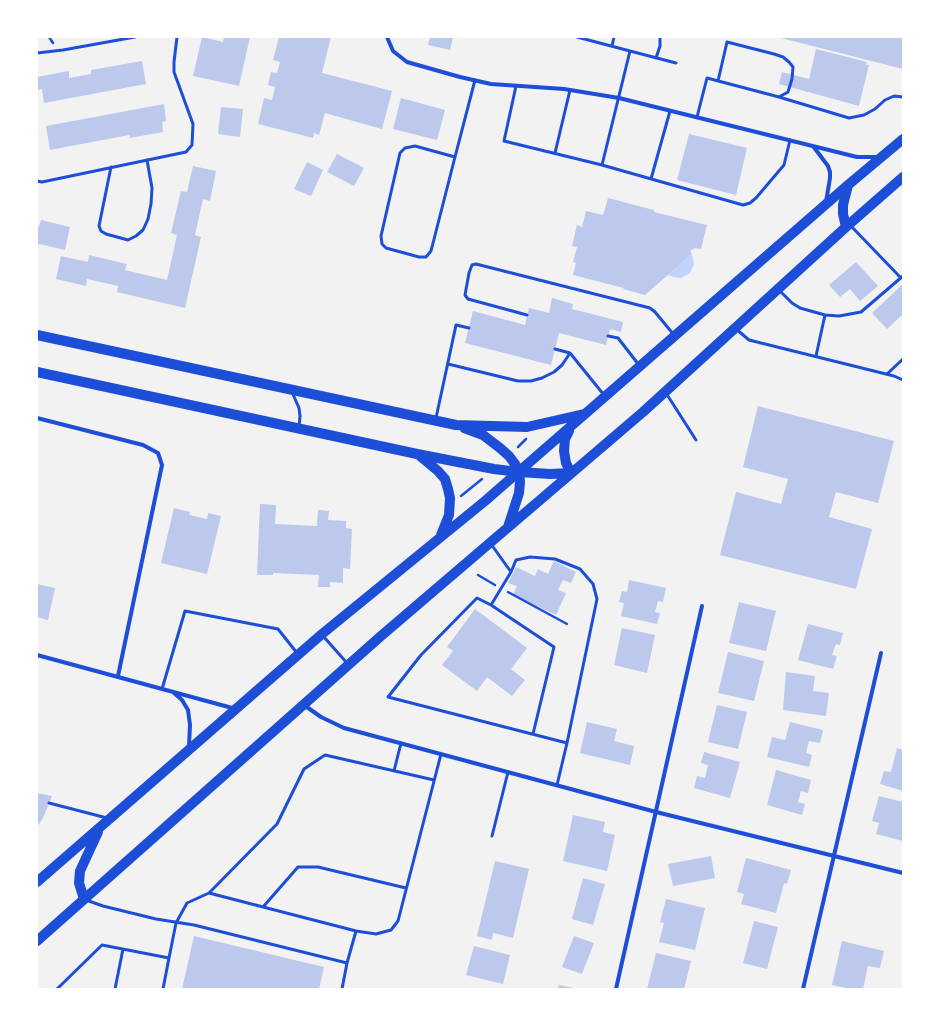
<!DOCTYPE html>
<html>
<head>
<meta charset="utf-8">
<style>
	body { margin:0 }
	#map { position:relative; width:940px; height:1026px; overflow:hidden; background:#f2f2f2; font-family:"Work Sans",sans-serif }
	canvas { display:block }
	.frame { position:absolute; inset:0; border:38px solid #fff; pointer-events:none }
</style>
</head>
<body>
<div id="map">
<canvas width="940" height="1026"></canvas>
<div class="frame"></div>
</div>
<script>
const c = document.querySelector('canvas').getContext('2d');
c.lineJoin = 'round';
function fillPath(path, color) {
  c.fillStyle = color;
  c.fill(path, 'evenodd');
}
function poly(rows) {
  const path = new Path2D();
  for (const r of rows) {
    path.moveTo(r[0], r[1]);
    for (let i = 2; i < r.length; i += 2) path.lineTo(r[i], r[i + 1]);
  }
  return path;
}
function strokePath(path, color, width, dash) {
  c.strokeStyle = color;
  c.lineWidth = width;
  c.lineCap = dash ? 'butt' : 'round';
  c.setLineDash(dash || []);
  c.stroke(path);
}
fillPath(poly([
	[692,254,694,264,690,273,681,278,674,277,668,275]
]), '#bfd3fe');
fillPath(poly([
	[202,37,223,42,224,37,250,37,239,86,193,76],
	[279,37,331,37,322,73,392,91,382,129,325,113,319,135,314,133,313,138,258,124,264,98,272,100,275,87,268,85,271,72,277,73,280,62,273,60],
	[430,37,453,37,450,50,428,45],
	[781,37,903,37,903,69,781,38],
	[816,49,867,62,866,65,869,65,859,106,779,84,782,72,809,79],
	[142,61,146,84,44,103,42,89,38,90,37,77,69,71,69,78,91,74,91,70],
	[401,98,445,110,437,140,393,129],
	[164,104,166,121,162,122,163,132,130,138,129,135,50,150,46,126],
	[221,107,243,109,240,137,218,134],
	[689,134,747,148,736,195,677,180],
	[337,154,364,168,354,186,327,172],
	[307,162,323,170,311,196,294,189],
	[193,166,216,171,210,201,203,199,195,235,201,237,185,308,117,292,118,286,87,279,86,286,56,279,61,256,88,262,89,255,127,264,125,270,167,280,177,235,171,233,181,191,187,192],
	[608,198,654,210,654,212,707,225,701,249,695,248,690,251,692,254,645,295,623,289,624,288,573,275,576,263,573,262,577,247,572,246,577,225,582,227,586,211,603,215],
	[41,220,70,227,65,250,39,244,37,248,37,226,39,227],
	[856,262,878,286,860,301,850,289,840,297,829,285],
	[903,284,903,314,887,329,872,313],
	[552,298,573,304,572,309,623,322,621,332,610,329,606,345,559,333,551,365,465,343,473,311,525,325,529,308,549,313],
	[758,406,894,441,878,503,836,492,829,517,872,529,856,589,720,555,736,492,781,504,788,479,743,467],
	[260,504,276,505,275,524,317,526,318,510,329,511,328,520,346,521,346,528,352,529,350,569,343,568,343,583,330,582,330,587,318,587,319,575,273,573,273,575,257,575],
	[174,508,190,512,189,515,207,519,208,513,221,516,207,574,161,563],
	[554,561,576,572,571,583,563,580,558,590,566,593,556,615,513,595,517,586,508,583,516,567,535,576,538,569,548,574],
	[629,580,666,588,663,602,658,601,655,612,660,613,657,624,621,616,624,603,619,602,622,591,627,592],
	[37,584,55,588,48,620,37,617],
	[739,602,776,611,766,651,729,643],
	[475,609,527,648,511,669,525,680,512,696,487,677,477,691,442,665,453,651,447,647],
	[808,624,843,633,840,645,836,644,832,655,837,656,833,669,798,660],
	[622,628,655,635,647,673,614,665],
	[728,652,764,661,754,701,718,693],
	[786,672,815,676,813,691,829,693,826,716,783,710],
	[717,705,747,712,738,749,708,742],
	[587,722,617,729,614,741,634,746,630,765,580,753],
	[790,722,823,730,820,743,809,741,806,753,812,755,809,767,767,757,772,737,785,740],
	[897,748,903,750,903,791,880,784,884,771,891,772],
	[704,752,740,762,730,798,694,788,697,776,705,778,708,765,701,763],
	[776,770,811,780,808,793,801,791,798,802,805,804,802,815,767,805],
	[37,793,52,796,43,818,37,827],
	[879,796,903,802,903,841,876,834,879,823,872,821],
	[573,815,605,822,603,832,615,835,607,871,563,861],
	[711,856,715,878,673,886,668,864],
	[746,858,791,870,787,884,784,883,776,913,741,904,744,894,737,892],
	[495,861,529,869,513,938,493,933,492,940,477,936],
	[583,878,605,884,593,925,572,919],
	[666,899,705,908,695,950,659,942,664,923,660,922],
	[754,921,778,927,767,969,743,963],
	[194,936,324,967,319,989,182,989],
	[574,936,594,943,582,974,562,967],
	[842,941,884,951,880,968,868,966,863,989,850,989,832,985],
	[474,946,510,955,503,984,466,975],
	[656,953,691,961,684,989,647,989],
	[559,985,574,988,574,989,558,989]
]), '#bdc9ec');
strokePath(poly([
	[49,37,53,43],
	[518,447,526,439],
	[461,496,482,479],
	[478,575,495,585],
	[508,592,567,624]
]), '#1d4ed8', 2.5);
strokePath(poly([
	[577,37,630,51,602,165,743,205,750,203,756,198,784,165,790,140],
	[612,46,614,37],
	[630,51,676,63],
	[37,53,63,50,135,37],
	[656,58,660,46,660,37],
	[718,81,727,42,774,54,783,57,789,62,793,67,792,79,788,92,779,97],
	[516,86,504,141,602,165],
	[697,117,707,78,779,97,849,118,864,115,875,109,885,100,894,96,903,97],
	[555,153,570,90],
	[455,157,415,146,405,148,400,153,381,236,382,244,386,248,419,257,426,257,431,251,455,157,475,80],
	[111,167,99,226,101,231,106,234,128,240,136,236,143,230,148,219,151,204,152,188,147,160],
	[651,179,670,111],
	[37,181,42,182,186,152,192,145,193,124,174,72,174,62,177,37],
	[851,226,901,278],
	[779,290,792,303,800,308,825,315,816,356],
	[527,315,468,299,465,295,469,273,472,265,476,264,650,308,655,312,674,335],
	[825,315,839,316,861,312,903,276],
	[736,329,749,340,894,376,903,380],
	[608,336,618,338,639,365],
	[555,349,570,353,604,395],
	[448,364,518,381,531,381,542,378,554,372,562,365,570,353],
	[887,374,903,359],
	[292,392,299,408,300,416,299,427],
	[666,393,696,440],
	[436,418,456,325,469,328],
	[491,544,511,572,491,605,477,598,421,655,388,697,567,743,557,785],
	[511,572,516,560,530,557,555,559,580,569,593,584,597,599,567,743],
	[491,605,554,647,533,734],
	[323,636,347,663],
	[162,689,185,611,278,629,297,653],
	[394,771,401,743],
	[49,803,107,818],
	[492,836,508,772],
	[209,893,356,931],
	[86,900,103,906,156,919,194,925,347,963],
	[263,907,298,867,318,867,406,888],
	[57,989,102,945,169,958,176,923,187,903,209,893,277,824,304,769,325,755,434,780],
	[115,989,123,949],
	[163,989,169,958],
	[342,989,347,963,356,931,376,934,391,930,398,921,441,754]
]), '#1d4ed8', 3);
strokePath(poly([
	[387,37,393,51,407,62,460,77,491,84,564,89,619,98,857,157,877,157],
	[813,146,828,166,830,172,830,178,826,202],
	[37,418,143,445,158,453,162,465,118,676],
	[37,655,236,709],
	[174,693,182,700,188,710,190,725,189,746],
	[304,705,321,717,344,728,656,812,903,873],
	[616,989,702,606],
	[803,989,881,653]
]), '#1d4ed8', 4);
strokePath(poly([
	[846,227,843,214,843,205,848,185],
	[37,335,456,425,527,427,584,414],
	[37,372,417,454,494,469,519,472,550,474,571,473,566,463,564,451,565,439,569,431],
	[464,428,483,435,500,448,509,456,515,464,519,472,520,482,519,493,508,527],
	[420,456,438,471,445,479,448,489,450,498,449,515,441,535],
	[37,882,322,634,485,501,848,185,903,139],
	[84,899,79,883,80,871,98,832],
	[37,941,381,636,643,412,846,227,903,177]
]), '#1d4ed8', 10);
</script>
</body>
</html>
